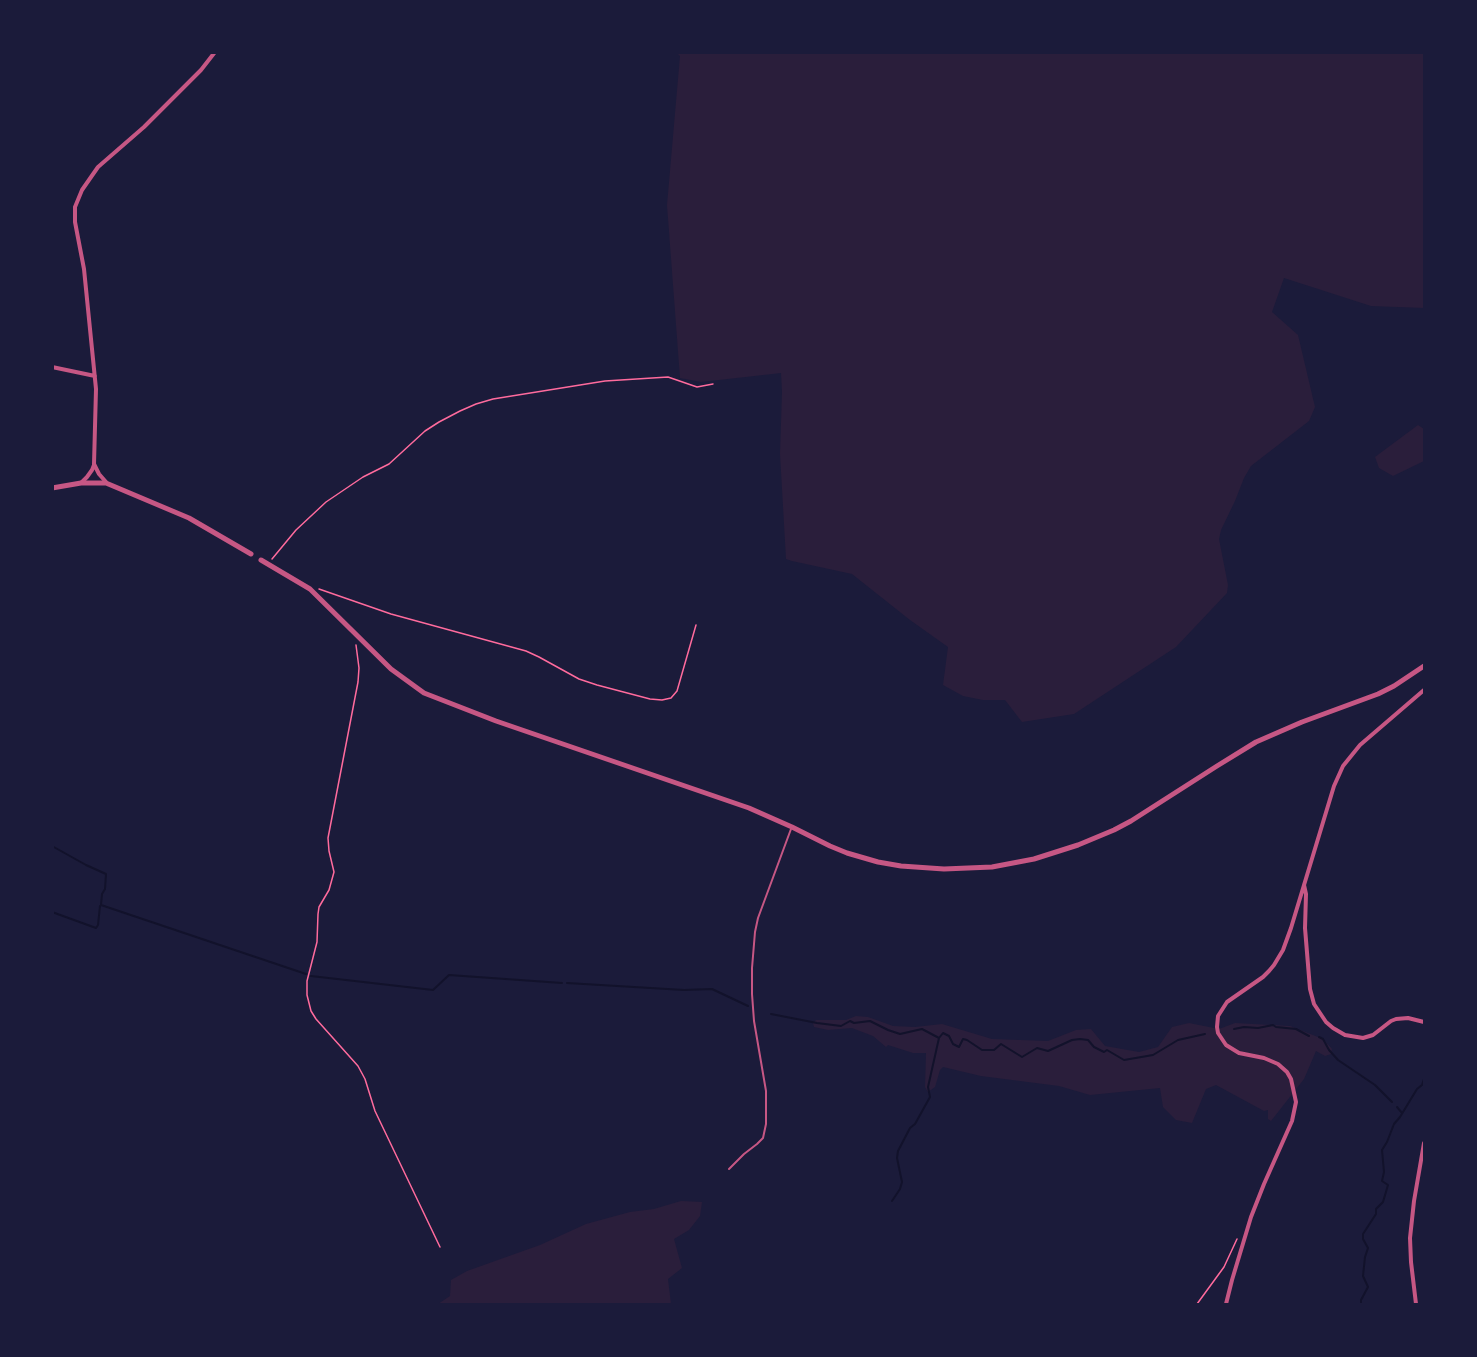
<!DOCTYPE html>
<html>
<head>
<meta charset="utf-8">
<style>
	body { margin:0 }
	#map { position:relative; width:1477px; height:1357px; overflow:hidden; background:#1b1b3a; font-family:"Varela Round",sans-serif }
	canvas { display:block }
	.frame { position:absolute; inset:0; border:54px solid #1b1b3a; pointer-events:none }
</style>
</head>
<body>
<div id="map">
<canvas width="1477" height="1357"></canvas>
<div class="frame"></div>
</div>
<script>
const c = document.querySelector('canvas').getContext('2d');
c.lineJoin = 'round';
function fillPath(path, color) {
  c.fillStyle = color;
  c.fill(path, 'evenodd');
}
function poly(rows) {
  const path = new Path2D();
  for (const r of rows) {
    path.moveTo(r[0], r[1]);
    for (let i = 2; i < r.length; i += 2) path.lineTo(r[i], r[i + 1]);
  }
  return path;
}
function strokePath(path, color, width, dash) {
  c.strokeStyle = color;
  c.lineWidth = width;
  c.lineCap = dash ? 'butt' : 'round';
  c.setLineDash(dash || []);
  c.stroke(path);
}
fillPath(poly([
	[677,53,1424,53,1424,308,1371,306,1284,278,1272,312,1298,335,1315,407,1309,421,1251,466,1244,478,1235,501,1221,530,1219,539,1228,585,1227,593,1176,647,1074,714,1022,722,1005,700,983,700,963,696,943,685,948,647,910,620,852,574,792,561,786,559,780,454,782,392,781,373,701,382,680,378,667,205,680,56],
	[1418,425,1424,429,1424,461,1393,476,1379,468,1375,457],
	[856,1016,868,1017,893,1026,915,1027,942,1024,992,1039,1048,1041,1076,1030,1091,1029,1105,1046,1139,1052,1158,1047,1172,1027,1189,1023,1219,1029,1235,1023,1290,1026,1323,1039,1332,1049,1331,1054,1325,1056,1316,1051,1304,1079,1271,1121,1268,1119,1268,1110,1264,1111,1216,1085,1206,1089,1192,1123,1176,1120,1163,1107,1160,1088,1090,1095,1059,1086,981,1076,943,1067,940,1070,935,1087,928,1092,925,1087,926,1053,913,1053,888,1045,886,1047,873,1036,852,1028,828,1030,814,1027,813,1023,816,1020,846,1020],
	[681,1201,702,1202,700,1216,689,1230,674,1239,682,1268,668,1279,671,1304,438,1304,450,1296,451,1280,467,1271,540,1245,586,1224,630,1212,654,1209]
]), '#2a1e3b');
strokePath(poly([
	[52,846,86,865,106,874,105,889,102,894,101,905,306,974],
	[52,912,96,928,98,925,100,906],
	[311,976,433,990,449,975,562,983],
	[567,983,684,990,712,989,748,1006],
	[771,1014,817,1023,841,1026,850,1021,854,1023,870,1021,888,1030,900,1034,922,1029,939,1038,943,1033,949,1036,953,1044,959,1047,963,1039,967,1040,982,1050,994,1050,1001,1044,1022,1057,1037,1048,1048,1051,1072,1040,1080,1039,1088,1040,1094,1047,1104,1052,1107,1050,1124,1060,1153,1055,1178,1040,1205,1034],
	[1234,1029,1244,1027,1258,1028,1273,1025,1276,1027,1296,1029,1309,1036],
	[1319,1037,1323,1039,1329,1050,1338,1060,1375,1085,1392,1102],
	[1397,1107,1402,1113],
	[892,1201,900,1189,902,1182,897,1158,898,1151,910,1128,915,1124,930,1097,928,1087,939,1038],
	[1361,1304,1361,1300,1368,1287,1363,1276,1365,1257,1368,1248,1363,1239,1363,1234,1376,1214,1376,1209,1383,1202,1388,1185,1382,1181,1384,1172,1382,1150,1387,1142,1394,1124,1400,1117,1417,1089,1422,1085,1424,1079]
]), '#12122b', 2);
strokePath(poly([
	[272,559,296,530,326,502,363,477,389,464,425,431,439,422,460,411,476,404,493,399,605,381,668,377,697,387,713,384],
	[319,589,391,614,526,651,539,657,579,679,597,685,650,699,662,700,671,698,677,691,696,625],
	[356,645,359,668,358,682,328,838,329,851,334,872,329,890,319,907,318,914,317,942,307,981,307,995,311,1011,316,1019,358,1066,365,1079,375,1111,440,1247],
	[1197,1304,1224,1267,1237,1239]
]), '#ff6b9d', 1.5);
strokePath(poly([
	[729,1169,744,1154,757,1144,763,1138,766,1124,766,1091,754,1021,752,994,752,968,755,932,758,918,791,829]
]), '#c65784', 2);
strokePath(poly([
	[52,367,95,376],
	[106,482,99,474,94,464,96,389,84,269,75,222,75,207,82,190,98,167,144,127,201,70,215,52],
	[81,483,87,477,92,470,94,465],
	[1304,885,1306,894,1305,928,1310,989,1314,1004,1326,1022,1333,1028,1345,1035,1363,1038,1373,1035,1391,1021,1396,1019,1408,1018,1424,1022],
	[1226,1304,1232,1280,1251,1217,1264,1184,1292,1121,1296,1102,1291,1079,1287,1072,1278,1064,1264,1058,1239,1053,1226,1045,1218,1033,1217,1027,1218,1016,1227,1002,1263,977,1269,971,1274,965,1283,950,1291,928,1334,786,1343,766,1360,745,1424,690],
	[1416,1304,1411,1262,1410,1238,1414,1201,1424,1143]
]), '#c65784', 4);
strokePath(poly([
	[52,488,81,483,106,483,189,518,251,554],
	[261,560,310,589,391,669,424,693,496,721,749,808,792,827,830,846,847,853,878,862,901,866,944,869,992,867,1034,859,1078,845,1114,830,1131,821,1217,766,1256,742,1302,722,1378,694,1394,686,1424,666]
]), '#c65784', 5);
</script>
</body>
</html>
